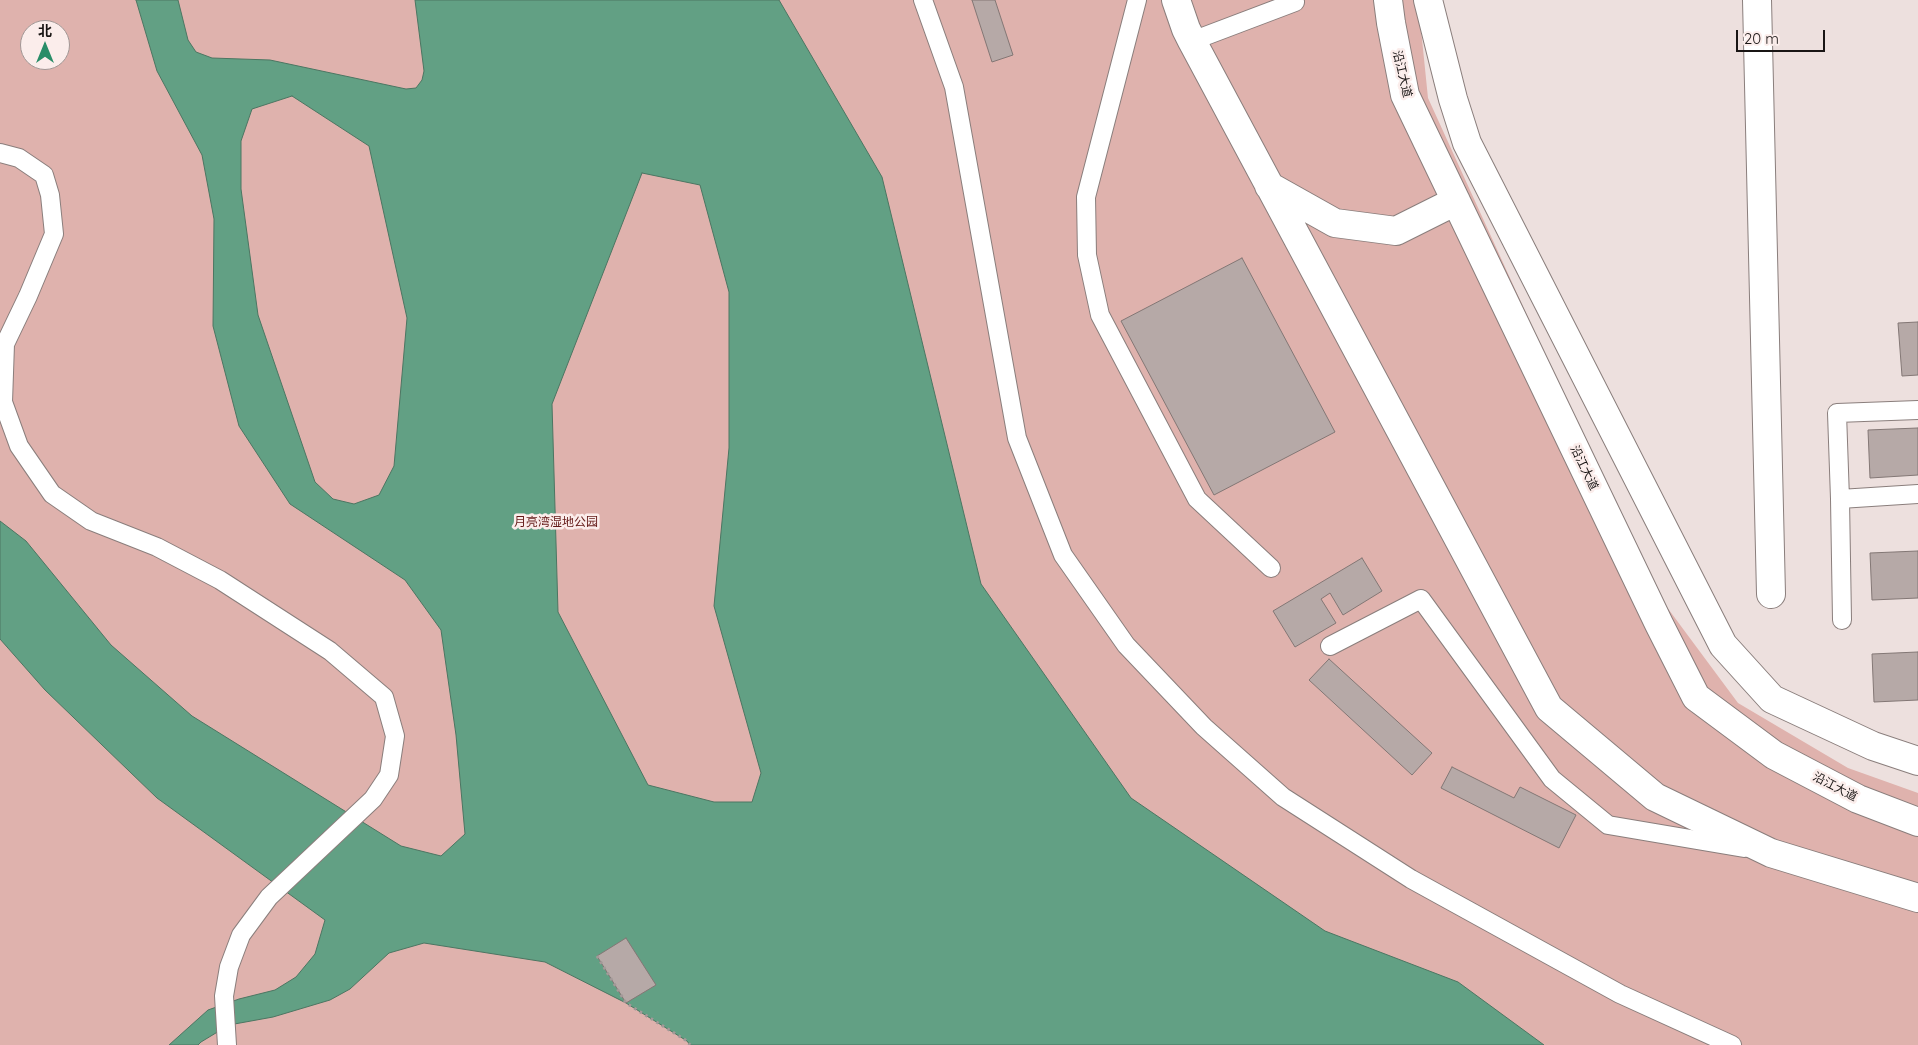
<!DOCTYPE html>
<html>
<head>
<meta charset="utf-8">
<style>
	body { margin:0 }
	#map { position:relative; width:1918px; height:1045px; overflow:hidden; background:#ede0de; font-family:Quicksand,"Noto Sans SC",sans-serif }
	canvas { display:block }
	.north { position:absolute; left:20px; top:20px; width:50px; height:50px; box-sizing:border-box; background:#fbedeb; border:1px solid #a19795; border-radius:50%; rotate:0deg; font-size:14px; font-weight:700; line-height:20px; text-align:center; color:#191514 }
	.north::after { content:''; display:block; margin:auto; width:18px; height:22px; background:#298d68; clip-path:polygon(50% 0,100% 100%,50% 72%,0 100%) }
	.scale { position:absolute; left:1736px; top:30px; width:89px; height:22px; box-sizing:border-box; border:2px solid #191514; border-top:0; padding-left:6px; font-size:15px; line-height:18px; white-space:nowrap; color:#191514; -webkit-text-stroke:4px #fbedeb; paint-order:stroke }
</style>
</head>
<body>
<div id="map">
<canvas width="1918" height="1045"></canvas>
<div class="north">北</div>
<div class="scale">20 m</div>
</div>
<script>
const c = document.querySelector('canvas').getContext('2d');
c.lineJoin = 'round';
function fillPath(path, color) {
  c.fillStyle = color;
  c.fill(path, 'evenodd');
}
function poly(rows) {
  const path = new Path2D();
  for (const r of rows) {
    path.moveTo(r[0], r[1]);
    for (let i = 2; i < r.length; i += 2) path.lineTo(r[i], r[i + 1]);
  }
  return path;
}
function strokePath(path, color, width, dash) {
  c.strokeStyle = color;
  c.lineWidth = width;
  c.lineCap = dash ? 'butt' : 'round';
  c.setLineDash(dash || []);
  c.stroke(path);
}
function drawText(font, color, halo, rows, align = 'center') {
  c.font = font + ' Quicksand,"Noto Sans SC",sans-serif';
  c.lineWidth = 5;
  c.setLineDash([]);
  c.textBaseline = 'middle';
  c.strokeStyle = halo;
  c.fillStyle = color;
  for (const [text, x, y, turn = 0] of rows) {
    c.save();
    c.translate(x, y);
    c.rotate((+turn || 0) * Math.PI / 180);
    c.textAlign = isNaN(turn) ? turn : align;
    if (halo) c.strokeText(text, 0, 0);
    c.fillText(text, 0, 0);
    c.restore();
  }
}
fillPath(poly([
	[0,0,1418,0,1428,98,1649,583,1738,703,1848,768,1918,793,1918,1045,0,1045],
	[30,30,60,30,60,60,30,60]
]), '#dfb2ad');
const water = poly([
	[136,0,178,0,188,40,196,52,212,58,270,60,406,89,416,88,422,80,424,71,415,0,779,0,882,177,981,584,1131,798,1325,931,1458,982,1544,1045,690,1045,687,1041,626,1003,545,962,424,943,389,953,350,989,330,1000,273,1017,229,1025,201,1042,198,1045,169,1045,208,1010,239,999,275,990,296,977,315,954,325,920,157,798,45,690,0,639,0,521,26,541,111,645,192,716,401,846,441,856,465,834,456,735,441,630,405,580,290,504,239,426,213,326,214,219,202,155,157,71,136,0],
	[292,96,369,146,407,318,394,466,379,495,354,504,333,499,315,482,258,315,241,189,241,141,252,109,292,96],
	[642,173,700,185,729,292,729,448,714,606,761,773,752,802,714,802,648,785,558,612,552,404,642,173]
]);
fillPath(water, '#62a084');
strokePath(water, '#4c7662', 1);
const building = poly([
	[972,0,995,0,1013,55,992,62,972,0],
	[1242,258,1335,432,1214,495,1121,321,1242,258],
	[1918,322,1918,375,1902,376,1898,323,1918,322],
	[1918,428,1918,475,1870,478,1868,430,1918,428],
	[1918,551,1918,598,1872,600,1870,553,1918,551],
	[1362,558,1382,591,1343,615,1330,593,1321,599,1336,623,1295,647,1273,611,1362,558],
	[1918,652,1918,700,1874,702,1872,654,1918,652],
	[1329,659,1432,753,1412,775,1309,680,1329,659],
	[1452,767,1514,798,1520,787,1576,815,1559,848,1441,788,1452,767],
	[626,938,656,985,626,1003,597,956,626,938]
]);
fillPath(building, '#b6a9a7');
strokePath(building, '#837775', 1);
const lane = poly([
	[923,0,954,87,1017,438,1063,555,1126,645,1204,727,1283,797,1411,879,1620,994,1732,1045],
	[1137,0,1086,197,1087,255,1100,315,1197,499,1271,568],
	[1192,41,1295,2,1294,0],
	[0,153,19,158,44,175,50,195,54,234,28,296,5,344,3,402,19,446,52,494,91,521,157,547,220,580,330,651,384,697,395,736,389,775,373,799,269,897,241,935,229,967,224,996,227,1045],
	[1840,499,1837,413,1918,410],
	[1842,620,1840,499,1918,494],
	[1330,646,1421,599,1552,779,1608,825,1744,848]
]);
const street = poly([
	[1757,0,1771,594]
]);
const secondary = poly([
	[1176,0,1186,29,1192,41,1549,708,1655,797,1771,853,1918,898],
	[1388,0,1391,23,1405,95,1659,624,1696,697,1774,755,1858,799,1918,822],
	[1428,0,1453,99,1467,143,1723,645,1772,699,1873,746,1918,761],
	[1269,186,1335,223,1396,231,1456,201]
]);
strokePath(lane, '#8a7e7c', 20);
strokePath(street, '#8a7e7c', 30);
strokePath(secondary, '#8a7e7c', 30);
strokePath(poly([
	[597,956,626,1003,687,1041,690,1045]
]), '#a49a99', 3, [2.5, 4]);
strokePath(lane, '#fff', 18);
strokePath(street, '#fff', 28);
strokePath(secondary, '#fff', 28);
drawText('12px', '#191514', '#fbedeb', [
	["沿江大道",1402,74,77],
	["沿江大道",1584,468,64],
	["沿江大道",1835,787,27]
]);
drawText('12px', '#631917', '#fbedeb', [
	["月亮湾湿地公园",556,522]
]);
</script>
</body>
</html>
